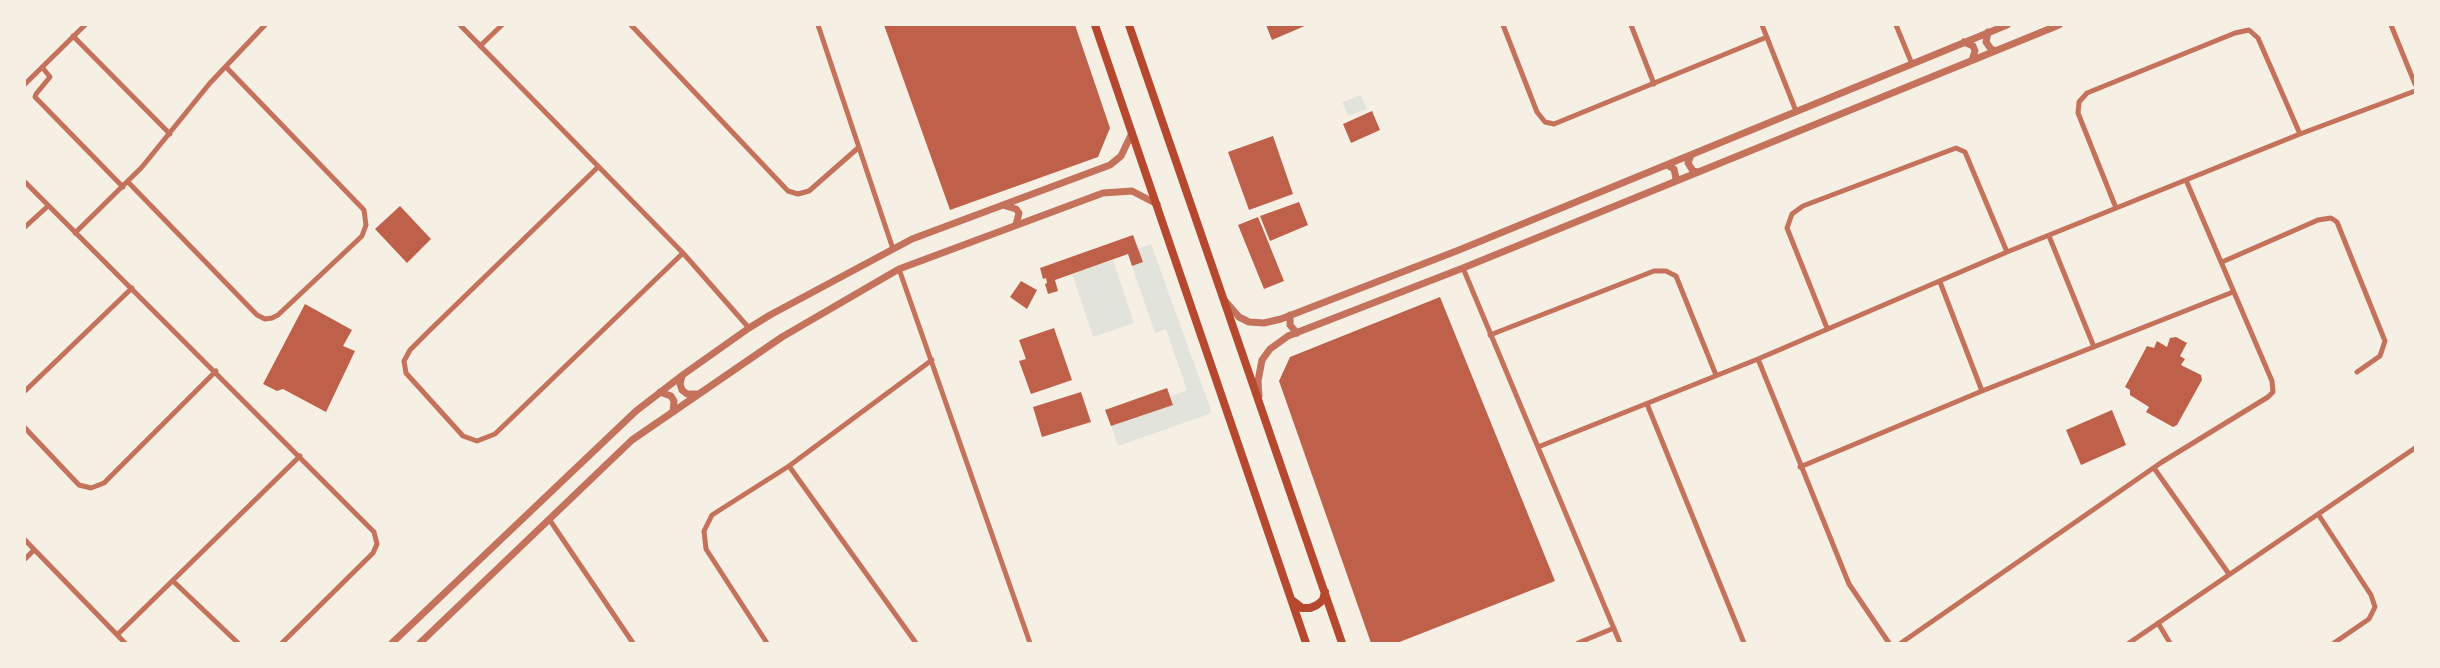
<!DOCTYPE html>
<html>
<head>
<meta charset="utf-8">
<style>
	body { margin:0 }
	#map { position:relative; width:2440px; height:668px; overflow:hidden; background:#f6efe4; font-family:"Varela Round",sans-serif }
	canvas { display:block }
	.frame { position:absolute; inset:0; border:26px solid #f6efe4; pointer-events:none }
</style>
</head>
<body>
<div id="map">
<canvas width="2440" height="668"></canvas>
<div class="frame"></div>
</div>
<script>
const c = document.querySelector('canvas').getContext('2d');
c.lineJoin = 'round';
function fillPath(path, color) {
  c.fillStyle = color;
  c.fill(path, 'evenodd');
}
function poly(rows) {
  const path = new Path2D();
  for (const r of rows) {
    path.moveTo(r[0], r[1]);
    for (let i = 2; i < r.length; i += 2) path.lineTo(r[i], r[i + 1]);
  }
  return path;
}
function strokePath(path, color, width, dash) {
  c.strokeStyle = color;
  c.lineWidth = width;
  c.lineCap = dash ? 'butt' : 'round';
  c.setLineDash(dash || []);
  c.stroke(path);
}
fillPath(poly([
	[1361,95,1367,109,1348,116,1342,102],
	[1151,244,1212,413,1118,446,1111,425,1173,405,1171,396,1187,390,1166,329,1155,333,1132,266,1143,262,1138,249],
	[1113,260,1134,323,1093,337,1072,274]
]), '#e2e4dc');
fillPath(poly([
	[884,25,1075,25,1110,128,1098,157,950,210],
	[1266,25,1307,25,1272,40],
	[1372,111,1380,130,1351,143,1343,124],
	[1273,136,1293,194,1249,210,1228,152],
	[1299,202,1308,225,1270,241,1260,216],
	[400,206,431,239,407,263,375,229],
	[1258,217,1284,281,1264,289,1238,225],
	[1133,235,1143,262,1132,266,1128,254,1055,280,1058,291,1048,294,1045,284,1047,283,1046,278,1043,279,1040,268],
	[1021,281,1037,290,1027,309,1010,297],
	[1440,297,1555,581,1397,643,1371,643,1279,381,1290,357],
	[305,304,352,330,343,346,355,351,326,412,283,389,277,391,263,384],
	[1054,328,1072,380,1031,394,1019,361,1026,359,1019,340],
	[2176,337,2187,343,2180,356,2185,359,2181,365,2201,375,2202,380,2177,425,2173,427,2146,412,2149,407,2130,395,2130,390,2125,387,2147,346,2154,348,2157,341,2167,347,2170,338],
	[1167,388,1173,405,1111,426,1105,410],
	[1081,392,1091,422,1042,437,1033,407],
	[2112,410,2126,445,2081,465,2066,430]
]), '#bf614a');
strokePath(poly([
	[460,25,683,253,749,328],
	[631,25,788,191,798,194,809,191,858,148],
	[818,25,893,249],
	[1503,25,1537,112,1545,122,1554,124,1767,37],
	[1631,25,1654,84],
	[1762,25,1796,111],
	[1896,25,1912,64],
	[2391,25,2415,84],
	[73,36,170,134],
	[480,46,502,25],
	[42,67,50,77,36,94,35,97,123,187],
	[25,84,85,25],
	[598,167,429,331,410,350,404,361,406,373,463,436,477,441,495,434,683,253],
	[25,182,374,532,377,544,373,553,282,643],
	[128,182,257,315,265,319,272,318,278,315,362,236,366,225,364,210,226,67],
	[2116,208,2078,113,2079,102,2087,93,2235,33,2249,30,2258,38,2300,134],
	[25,227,48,206],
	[75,233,142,167,210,83,265,25],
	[2049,236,2094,347],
	[2222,262,2318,220,2331,218,2337,222,2385,341,2380,356,2357,372],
	[1463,268,1620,643],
	[899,269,1030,643],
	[1940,282,1982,391],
	[1827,328,1787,228,1792,214,1803,206,1956,148,1965,152,2007,252],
	[1490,335,1654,271,1666,271,1676,276,1716,375],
	[1758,359,1849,584,1889,643],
	[25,391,132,288],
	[1647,404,1744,643],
	[25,428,79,485,91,488,104,483,216,371],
	[1538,447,1758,359,2007,252,2300,134,2415,91],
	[789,466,916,643],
	[1800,467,1982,391,2233,292],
	[2154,468,2229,574],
	[2318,514,2371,595,2375,607,2369,619,2334,643],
	[549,519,633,643],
	[25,540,125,643],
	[25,559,34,550],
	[173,581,238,643],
	[2158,623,2170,643],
	[117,635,300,456],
	[767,643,706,549,704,531,712,515,789,466,932,360],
	[1578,643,1614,628],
	[1901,643,2162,462,2268,397,2273,392,2272,381,2186,180],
	[2129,643,2415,448]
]), '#c5725c', 5);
strokePath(poly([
	[1988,32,1986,42,1991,49,1995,51],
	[1964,42,1973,46,1975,51,1972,60],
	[1691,155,1688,163,1693,171,1698,172],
	[1667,165,1674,169,1676,178,1674,182],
	[1006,206,1016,209,1019,213,1016,225],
	[1226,302,1239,317,1249,322,1264,323,1281,319,1459,250,2007,25],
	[1290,315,1290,325,1297,333],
	[682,376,680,384,682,390,687,394,697,394],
	[660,392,671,396,674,401,673,412],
	[1259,396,1258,381,1262,360,1270,349,1288,336,1463,268,2059,25],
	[392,643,636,411,684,374,749,328,770,315,912,239,1110,165,1121,156,1132,133],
	[420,643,632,440,782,337,899,269,1103,193,1132,191,1157,204]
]), '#c5725c', 7);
strokePath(poly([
	[1095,25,1306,643],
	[1129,25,1342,643],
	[1293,601,1302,608,1310,608,1317,605,1323,600,1325,592]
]), '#b5482f', 8);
</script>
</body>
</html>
